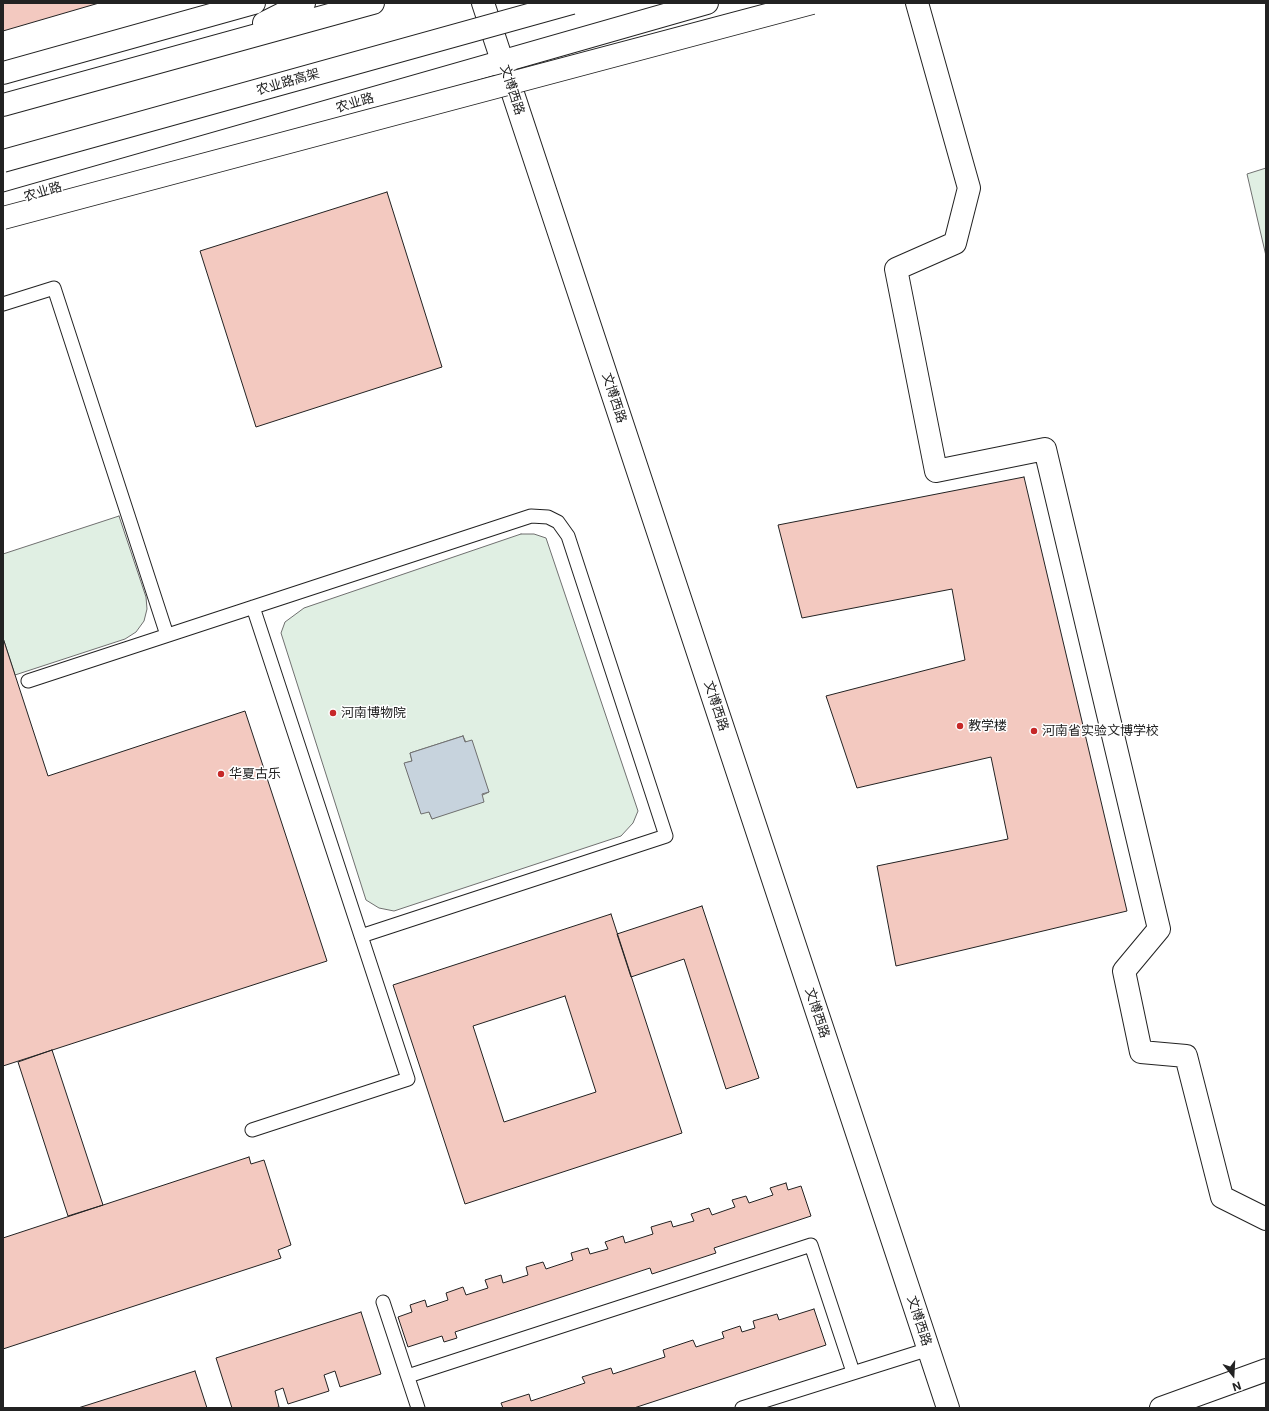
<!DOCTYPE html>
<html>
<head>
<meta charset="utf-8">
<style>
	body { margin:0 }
	#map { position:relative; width:1269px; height:1411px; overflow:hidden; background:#fff; font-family:Inter,sans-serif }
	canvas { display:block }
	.frame { position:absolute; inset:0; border:4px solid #222; pointer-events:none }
	.north { position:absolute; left:1213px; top:1355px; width:40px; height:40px; -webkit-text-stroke:3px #fff; paint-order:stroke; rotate:162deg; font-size:11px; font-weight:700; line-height:16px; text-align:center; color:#222 }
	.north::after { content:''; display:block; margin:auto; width:14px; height:18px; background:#222; clip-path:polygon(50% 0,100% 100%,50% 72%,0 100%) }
</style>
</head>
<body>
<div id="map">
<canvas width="1269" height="1411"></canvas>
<div class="frame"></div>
<div class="north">N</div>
</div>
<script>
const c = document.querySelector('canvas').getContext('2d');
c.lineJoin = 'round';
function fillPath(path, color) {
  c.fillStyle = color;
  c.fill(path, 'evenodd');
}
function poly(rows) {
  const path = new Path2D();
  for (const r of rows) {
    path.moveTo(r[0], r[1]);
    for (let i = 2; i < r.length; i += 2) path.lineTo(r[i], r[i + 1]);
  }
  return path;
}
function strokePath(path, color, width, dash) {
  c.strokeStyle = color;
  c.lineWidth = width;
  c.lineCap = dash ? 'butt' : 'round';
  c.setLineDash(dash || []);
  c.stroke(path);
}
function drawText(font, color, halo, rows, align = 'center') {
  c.font = font + ' Inter,"Noto Sans SC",sans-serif';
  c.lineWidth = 3;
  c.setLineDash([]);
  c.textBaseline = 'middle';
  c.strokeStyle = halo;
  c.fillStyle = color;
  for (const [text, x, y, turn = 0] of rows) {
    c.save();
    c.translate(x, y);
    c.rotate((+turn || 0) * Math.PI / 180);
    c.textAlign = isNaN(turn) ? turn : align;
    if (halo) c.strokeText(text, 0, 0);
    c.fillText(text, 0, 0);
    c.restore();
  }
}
const green = poly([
	[1266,168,1266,256,1247,174,1266,168],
	[119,516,146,597,147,609,144,621,136,632,125,639,15,675,3,638,3,554,119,516],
	[521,534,534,534,546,538,638,811,633,823,621,836,394,911,379,908,366,900,281,633,285,622,304,608,521,534],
	[463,736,489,792,432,819,429,812,405,763,412,761,410,753,463,736]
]);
fillPath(green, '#e0efe3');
strokePath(green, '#6f6f6f', 1);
const water = poly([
	[463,736,465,742,472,740,489,792,482,794,484,802,432,819,429,812,421,814,404,763,412,761,410,753,463,736]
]);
fillPath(water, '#c7d3dd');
strokePath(water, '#6f6f6f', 1);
const building = poly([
	[3,3,99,3,3,31,3,3],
	[387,192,442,367,256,427,200,251,387,192],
	[1024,477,1127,911,896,966,877,866,1008,839,991,757,857,788,826,696,965,660,952,589,802,618,778,525,1024,477],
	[3,638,48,776,245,711,327,961,3,1066,3,638],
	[702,906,759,1078,726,1089,684,959,631,977,617,934,702,906],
	[611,914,682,1133,465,1204,393,985,611,914],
	[565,996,596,1092,504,1122,473,1026,565,996],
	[52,1050,103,1205,68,1216,18,1062,52,1050],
	[249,1157,251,1164,264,1160,291,1245,278,1250,281,1258,3,1349,3,1238,249,1157],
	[786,1183,788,1190,801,1186,811,1216,714,1248,716,1253,652,1274,650,1268,455,1332,457,1338,444,1342,442,1336,408,1347,398,1317,412,1312,410,1305,425,1300,427,1307,448,1300,446,1293,463,1287,466,1295,488,1288,485,1280,501,1275,503,1283,528,1275,526,1267,543,1262,546,1269,573,1260,571,1253,588,1248,590,1254,608,1249,605,1242,623,1236,625,1243,653,1234,651,1227,671,1221,673,1227,694,1221,691,1214,709,1208,712,1215,735,1207,732,1200,746,1196,749,1203,773,1195,770,1188,786,1183],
	[814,1309,826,1345,634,1408,503,1408,501,1403,529,1394,531,1401,585,1383,582,1377,611,1368,613,1374,665,1357,663,1350,693,1340,696,1347,724,1338,722,1332,740,1326,742,1332,755,1328,753,1321,777,1314,779,1320,814,1309],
	[361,1312,381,1374,340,1387,335,1371,324,1375,329,1391,288,1404,283,1388,275,1391,279,1407,275,1408,232,1408,216,1358,361,1312],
	[195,1371,207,1408,78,1408,195,1371]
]);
fillPath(building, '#f3c9c0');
strokePath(building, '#222', 1);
const lane = poly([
	[3,304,54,288,167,635],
	[28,681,531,516,548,517,558,522,568,536,666,836,361,936],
	[252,1130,408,1079,253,607],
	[383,1302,418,1408],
	[408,1376,811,1245,853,1372],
	[742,1408,929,1349]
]);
const street = poly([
	[483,3,948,1408],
	[917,3,969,188,955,243,896,269,936,471,1045,449,1159,929,1124,971,1141,1052,1186,1056,1222,1197,1266,1219],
	[1161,1408,1266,1370]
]);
const secondary = poly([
	[3,73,254,3],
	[3,204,707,3]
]);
const highway = poly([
	[264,23,304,3],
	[3,105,373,3]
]);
strokePath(lane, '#222', 15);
strokePath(street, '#222', 24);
strokePath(secondary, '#222', 24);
strokePath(highway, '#222', 24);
strokePath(lane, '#fff', 13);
strokePath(street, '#fff', 22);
strokePath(secondary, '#fff', 22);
strokePath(highway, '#fff', 22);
const highwayBridge = poly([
	[3,161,572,3],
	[3,218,812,3]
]);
strokePath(highwayBridge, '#222', 24, []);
strokePath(highwayBridge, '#fff', 22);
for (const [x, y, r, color] of [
	[333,713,4,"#c62828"],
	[960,726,4,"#c62828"],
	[1034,731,4,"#c62828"],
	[221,774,4,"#c62828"]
]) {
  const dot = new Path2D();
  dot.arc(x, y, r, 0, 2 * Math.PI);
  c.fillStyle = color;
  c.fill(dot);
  strokePath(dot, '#fff', 1.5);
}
drawText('13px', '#222', '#fff', [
	["农业路高架",288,82,-16],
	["文博西路",512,90,72],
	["农业路",355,103,-16],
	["农业路",43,192,-16],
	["文博西路",614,398,72],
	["文博西路",716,706,72],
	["文博西路",817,1013,72],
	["文博西路",919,1321,72]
]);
drawText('13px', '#222', '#fff', [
	["河南博物院",341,713],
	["教学楼",968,726],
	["河南省实验文博学校",1042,731],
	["华夏古乐",229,774]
], 'left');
</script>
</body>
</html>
